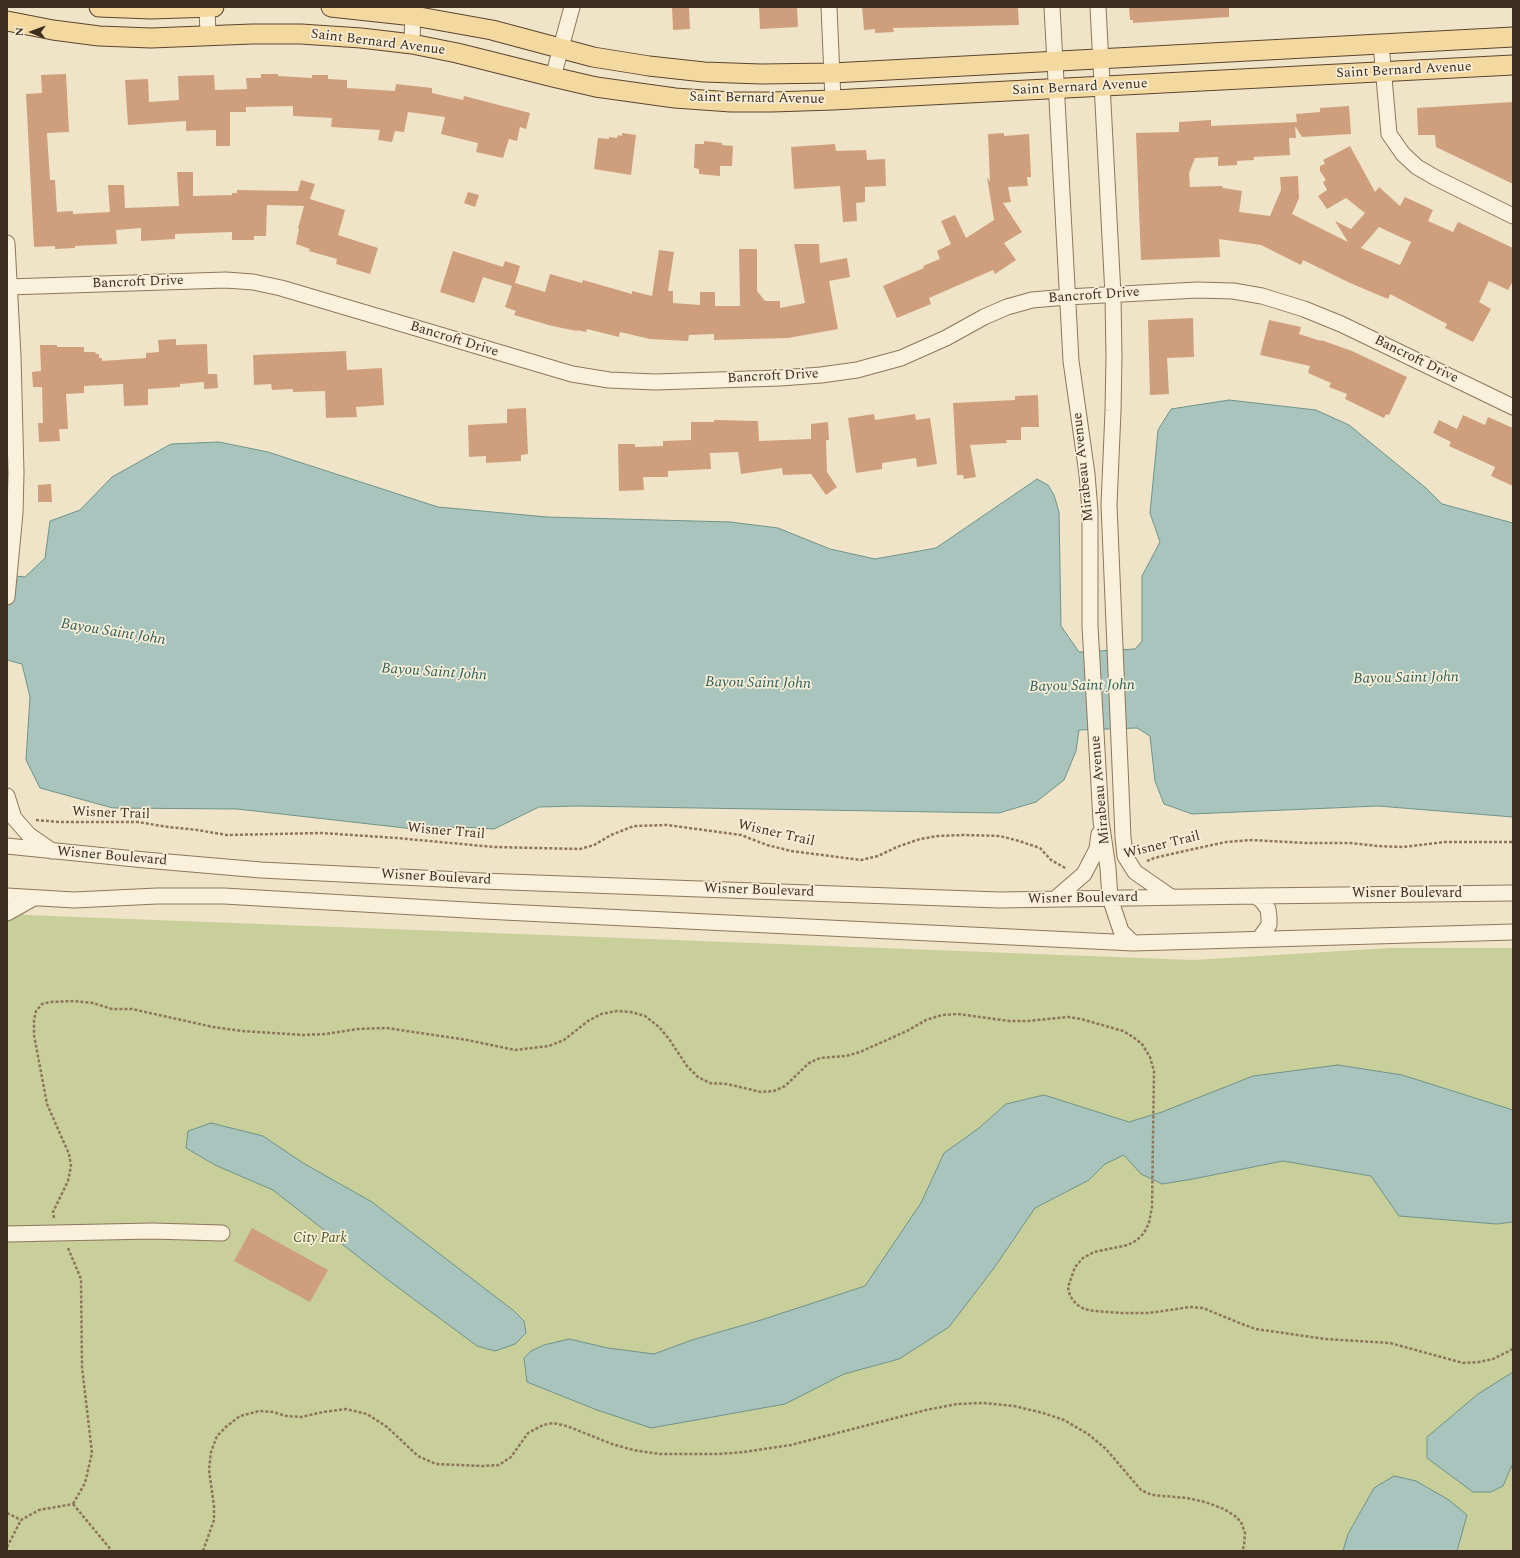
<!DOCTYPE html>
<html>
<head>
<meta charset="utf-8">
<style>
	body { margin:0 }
	#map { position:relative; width:1520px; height:1558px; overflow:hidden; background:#f0e4c8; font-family:Spectral,serif }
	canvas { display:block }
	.frame { position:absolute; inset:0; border:8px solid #3d2e20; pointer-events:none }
	.north { position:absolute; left:12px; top:12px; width:40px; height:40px; -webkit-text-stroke:3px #f7eed8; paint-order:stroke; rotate:271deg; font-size:11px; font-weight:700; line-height:16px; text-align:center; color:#3d2e20 }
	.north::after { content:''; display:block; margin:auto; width:14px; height:18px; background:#3d2e20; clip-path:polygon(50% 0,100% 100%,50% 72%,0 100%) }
</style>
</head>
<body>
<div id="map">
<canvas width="1520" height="1558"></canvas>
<div class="frame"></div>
<div class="north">N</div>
</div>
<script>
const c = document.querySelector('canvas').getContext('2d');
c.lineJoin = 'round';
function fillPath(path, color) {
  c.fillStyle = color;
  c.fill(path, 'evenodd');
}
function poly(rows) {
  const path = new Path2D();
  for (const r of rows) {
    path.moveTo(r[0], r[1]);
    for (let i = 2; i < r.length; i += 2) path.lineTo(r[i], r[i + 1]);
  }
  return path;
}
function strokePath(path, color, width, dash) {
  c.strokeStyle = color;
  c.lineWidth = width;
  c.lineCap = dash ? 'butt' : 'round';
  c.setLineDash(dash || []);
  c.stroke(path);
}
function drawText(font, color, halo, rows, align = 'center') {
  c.font = font + ' Spectral,serif';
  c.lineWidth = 3.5;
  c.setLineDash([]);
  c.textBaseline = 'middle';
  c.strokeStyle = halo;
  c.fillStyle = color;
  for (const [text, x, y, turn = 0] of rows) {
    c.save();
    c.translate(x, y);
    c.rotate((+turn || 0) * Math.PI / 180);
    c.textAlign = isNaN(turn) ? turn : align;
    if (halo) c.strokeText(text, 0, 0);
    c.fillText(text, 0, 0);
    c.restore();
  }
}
fillPath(poly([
	[7,912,27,915,1193,960,1390,948,1513,948,1513,1551,7,1551]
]), '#c9cf9b');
const water = poly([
	[1229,400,1316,410,1349,425,1426,488,1442,504,1513,523,1513,817,1378,806,1192,814,1164,804,1155,781,1150,736,1137,728,1079,730,1076,751,1064,780,1036,802,999,813,577,806,539,807,494,829,463,827,414,829,237,809,113,808,40,788,26,760,30,697,22,664,7,660,7,575,25,577,45,558,50,521,80,510,112,477,171,444,219,442,268,452,438,507,547,517,730,522,778,528,830,549,875,559,936,548,1037,479,1048,485,1054,495,1059,512,1061,626,1079,652,1135,649,1142,641,1142,576,1160,542,1150,513,1158,430,1171,409,1229,400],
	[1338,1065,1402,1075,1513,1110,1513,1222,1497,1224,1399,1216,1371,1176,1283,1161,1193,1179,1162,1184,1141,1174,1124,1155,1105,1164,1089,1180,1035,1208,994,1268,949,1327,899,1359,844,1374,785,1404,651,1428,597,1410,527,1382,524,1358,531,1351,544,1345,569,1339,608,1348,654,1354,692,1340,761,1320,865,1286,921,1203,944,1153,979,1128,1006,1104,1044,1095,1129,1122,1162,1112,1253,1076,1338,1065],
	[211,1123,263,1136,303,1163,372,1202,514,1311,524,1321,526,1333,515,1344,495,1351,477,1346,388,1280,273,1190,215,1165,186,1148,188,1131,211,1123],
	[1513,1372,1513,1463,1503,1486,1491,1492,1473,1492,1427,1458,1427,1437,1478,1394,1513,1372],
	[1394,1476,1416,1481,1449,1500,1467,1515,1457,1551,1343,1551,1348,1534,1374,1488,1394,1476]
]);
fillPath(water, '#a9c4bc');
strokePath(water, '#6f938a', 1);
fillPath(poly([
	[672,7,689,7,690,29,673,30],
	[759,7,797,7,798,27,760,29],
	[862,7,1018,7,1019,25,893,28,894,32,875,33,875,29,864,30],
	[1129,7,1229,7,1229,17,1133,23,1133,20,1130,20],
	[66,74,69,132,47,133,50,180,55,180,57,212,73,211,73,214,110,212,108,185,124,185,125,208,179,206,177,172,193,172,193,196,232,195,232,193,237,193,237,190,298,191,301,180,315,184,310,199,345,210,338,235,378,248,370,274,336,264,337,259,309,251,310,249,296,244,299,229,298,228,304,206,267,205,266,236,254,236,254,240,232,240,232,232,175,234,175,239,141,241,141,228,116,230,117,244,75,246,75,248,55,249,55,246,34,247,26,94,42,93,41,75],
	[261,74,278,74,278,76,312,78,312,75,328,75,328,79,347,80,347,88,395,91,396,84,432,88,432,93,463,100,464,96,530,113,526,129,520,127,517,141,509,139,503,158,476,152,478,143,441,134,445,117,408,112,404,132,395,131,392,142,378,140,380,130,331,127,332,118,293,116,293,106,246,107,246,112,230,112,230,146,216,146,216,130,186,131,186,121,128,125,125,80,148,79,149,102,179,100,178,76,214,75,215,90,247,89,246,78,261,78],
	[1513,102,1513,184,1436,147,1435,135,1418,135,1417,108],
	[1349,106,1351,134,1302,137,1295,126,1296,138,1289,138,1290,155,1254,157,1254,160,1237,161,1237,165,1218,166,1218,157,1195,158,1189,173,1190,187,1222,186,1223,188,1242,191,1239,212,1270,216,1281,190,1280,177,1298,176,1299,198,1292,214,1348,242,1335,221,1351,229,1365,213,1346,198,1327,209,1318,196,1327,190,1323,182,1326,180,1320,171,1320,166,1325,164,1323,160,1350,146,1375,192,1379,187,1400,206,1405,197,1433,210,1428,221,1453,232,1458,222,1513,248,1513,281,1508,290,1489,281,1479,302,1491,309,1473,342,1445,328,1447,324,1390,294,1388,299,1350,283,1303,260,1301,265,1261,245,1219,239,1220,257,1141,260,1136,133,1179,132,1179,122,1211,120,1211,126,1297,122,1296,114,1320,112,1320,108],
	[1379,227,1411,242,1400,265,1361,248],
	[622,133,636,135,631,175,594,169,598,138,609,139,609,137,617,138,618,135,622,136],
	[1004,133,1004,136,1029,134,1031,177,1027,177,1028,186,1008,187,1011,202,1003,203,1022,232,1004,243,1016,260,995,274,993,270,929,298,931,304,897,318,883,286,924,268,923,266,940,259,937,251,951,244,941,221,955,215,966,238,994,220,987,177,990,182,988,134],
	[704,141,722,143,722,145,733,146,732,166,720,166,720,176,699,174,699,169,694,168,695,144,704,144],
	[835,144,836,151,866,150,867,160,885,159,886,186,865,187,865,202,856,203,857,221,843,222,840,186,794,189,791,147],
	[468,192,479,195,475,207,464,203],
	[794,244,819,244,820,263,847,258,850,277,829,281,838,329,788,338,714,340,714,334,689,335,688,341,650,339,620,332,619,337,587,329,586,332,577,330,577,331,552,326,514,315,516,311,505,307,512,286,483,277,474,303,440,292,453,251,503,267,505,261,520,266,515,283,545,292,550,274,582,283,583,280,632,294,632,291,652,296,659,250,674,252,668,291,673,291,673,303,700,305,700,292,715,292,715,306,740,306,739,249,757,249,757,291,765,301,780,301,780,308,805,303],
	[1193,318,1194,357,1167,358,1169,394,1150,395,1148,320],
	[1269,320,1301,327,1299,334,1321,341,1321,340,1352,351,1407,377,1389,415,1386,414,1384,418,1345,399,1347,394,1329,387,1331,383,1308,373,1310,366,1260,355],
	[176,339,176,345,207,344,208,374,217,374,218,388,204,389,204,382,180,384,180,387,148,389,148,405,124,406,123,384,84,386,84,393,66,394,68,429,59,429,60,441,39,442,38,423,43,423,42,387,33,387,32,372,41,371,40,345,57,345,57,347,84,347,84,352,95,352,96,354,99,354,99,358,102,358,102,361,146,358,146,353,159,352,158,340],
	[346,351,347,370,382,368,384,405,356,407,357,417,326,418,325,391,293,392,293,389,272,390,271,384,254,385,253,355],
	[1038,395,1039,427,1021,427,1021,440,1006,440,1007,443,970,445,976,477,964,479,963,475,957,475,953,403,1015,400,1015,396],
	[526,408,528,454,521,455,521,461,486,463,486,456,469,457,468,425,507,423,507,409],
	[874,414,875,420,915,414,916,420,930,418,937,464,917,467,916,458,882,463,882,469,856,473,848,418],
	[1463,415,1485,425,1488,417,1513,428,1513,486,1491,476,1495,467,1449,446,1451,442,1433,433,1439,420,1457,429],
	[714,420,758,421,759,441,811,439,811,424,828,422,829,440,826,440,827,472,837,487,826,495,811,474,783,475,782,468,741,474,738,452,710,453,711,469,668,471,668,477,643,477,644,490,619,491,618,444,635,444,635,447,663,446,663,441,691,440,691,422,714,422],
	[51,484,52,502,38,502,38,485],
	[252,1228,328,1270,310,1302,234,1261]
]), '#cf9f7d');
const minor = poly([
	[207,7,208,35],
	[829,7,833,100],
	[1052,7,1071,361,1087,474,1090,511,1090,626,1101,821,1108,868,1110,898,1121,931,1133,943],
	[1098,7,1113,295,1114,357,1113,411,1109,505,1123,837,1125,856,1135,872,1171,897],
	[412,44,413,7],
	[1381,44,1389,134,1403,154,1417,167,1436,178,1513,216],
	[553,77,572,7],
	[7,243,13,356,16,473,15,513,7,597],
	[7,287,226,280,253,282,281,288,572,374,609,380,655,382,780,378,821,375,857,370,901,358,946,338,984,317,1007,307,1032,300,1067,297,1197,290,1233,291,1262,296,1304,309,1341,324,1513,407],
	[7,796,14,818,29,835,52,851],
	[7,846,145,860,261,870,482,881,999,900,1255,896,1513,893],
	[7,896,74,900,157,896,224,896,484,911,1133,943,1513,932],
	[1255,896,1261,900,1268,909,1269,917,1269,925,1259,939],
	[1055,899,1084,874,1097,849,1099,834],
	[7,913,34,898],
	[7,1234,152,1231,222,1233]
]);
const major = poly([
	[99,7,151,9,214,7],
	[331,7,414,16,492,30,593,57,649,66,704,72,761,74,832,73,1513,37],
	[7,21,53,30,99,36,151,38,252,34,301,34,361,38,412,44,457,53,553,77,596,87,675,98,731,102,772,102,833,100,1513,65]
]);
strokePath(minor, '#8d765c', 17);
strokePath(major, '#5b4430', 21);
strokePath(poly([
	[36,820,60,822,138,822,168,827,197,830,227,835,322,833,397,838,494,847,580,849,594,845,611,835,634,826,667,825,741,835,767,845,791,851,861,860,878,856,897,847,920,839,938,836,964,835,1000,836,1019,841,1040,848,1051,860,1067,869],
	[1147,861,1154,858,1180,852,1226,842,1252,840,1305,843,1351,843,1377,846,1403,847,1445,842,1513,842],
	[54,1218,53,1212,68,1181,71,1166,69,1154,47,1104,34,1035,34,1020,36,1011,42,1004,50,1002,74,1001,93,1003,112,1009,132,1009,213,1027,242,1031,304,1035,325,1034,358,1029,387,1028,467,1040,515,1050,549,1046,564,1040,588,1021,601,1014,617,1011,631,1012,645,1016,659,1027,669,1039,687,1066,698,1077,710,1083,727,1084,761,1092,774,1091,785,1086,809,1063,820,1058,846,1056,860,1052,907,1031,926,1020,942,1015,958,1014,1009,1021,1027,1021,1068,1017,1081,1019,1123,1031,1133,1037,1142,1044,1150,1057,1154,1071,1152,1207,1149,1223,1144,1233,1137,1240,1128,1245,1094,1252,1083,1258,1075,1267,1068,1287,1070,1296,1076,1304,1084,1309,1094,1311,1122,1313,1149,1313,1190,1307,1203,1308,1242,1324,1256,1329,1325,1339,1390,1343,1463,1363,1479,1362,1493,1359,1513,1349],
	[68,1248,81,1279,82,1367,92,1453,85,1483,73,1504],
	[73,1504,112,1551],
	[7,1513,21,1520,39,1510,73,1504],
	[7,1547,21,1520],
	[203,1551,214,1520,214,1506,209,1470,211,1452,217,1436,227,1426,240,1416,259,1411,273,1412,286,1416,301,1417,323,1412,346,1409,367,1414,387,1427,418,1456,436,1464,483,1466,499,1465,511,1457,528,1433,543,1425,553,1423,567,1426,612,1444,633,1450,660,1454,718,1454,744,1452,791,1445,926,1410,957,1404,983,1403,1014,1406,1043,1413,1064,1420,1088,1434,1106,1449,1141,1490,1152,1495,1187,1498,1205,1502,1224,1509,1235,1516,1241,1522,1245,1533,1244,1546,1242,1551]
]), '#8d765c', 2.5, [3, 2]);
strokePath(minor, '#faf1dc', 15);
strokePath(major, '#f3d9a0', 19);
drawText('14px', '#3d2e20', '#f7eed8', [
	["Saint Bernard Avenue",378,43,7],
	["Saint Bernard Avenue",1404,71,-3],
	["Saint Bernard Avenue",1080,88,-3],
	["Saint Bernard Avenue",757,99,1],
	["Bancroft Drive",138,283,-2],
	["Bancroft Drive",1094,296,-4],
	["Bancroft Drive",454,340,17],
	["Bancroft Drive",1416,360,26],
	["Bancroft Drive",773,377,-3],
	["Mirabeau Avenue",1084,467,-96],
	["Mirabeau Avenue",1101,790,-95],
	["Wisner Trail",111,814,2],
	["Wisner Trail",446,832,5],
	["Wisner Trail",776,834,13],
	["Wisner Trail",1162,846,-14],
	["Wisner Boulevard",112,857,5],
	["Wisner Boulevard",436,878,3],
	["Wisner Boulevard",759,891,2],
	["Wisner Boulevard",1407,894],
	["Wisner Boulevard",1083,899,-1]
]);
drawText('italic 14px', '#4d5a26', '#f7eed8', [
	["City Park",320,1239]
]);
drawText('italic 15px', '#2f5d5a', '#f7eed8', [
	["Bayou Saint John",113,633,9],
	["Bayou Saint John",434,673,4],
	["Bayou Saint John",1406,679,-1],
	["Bayou Saint John",758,684,1],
	["Bayou Saint John",1082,687,-1]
]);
</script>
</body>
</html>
